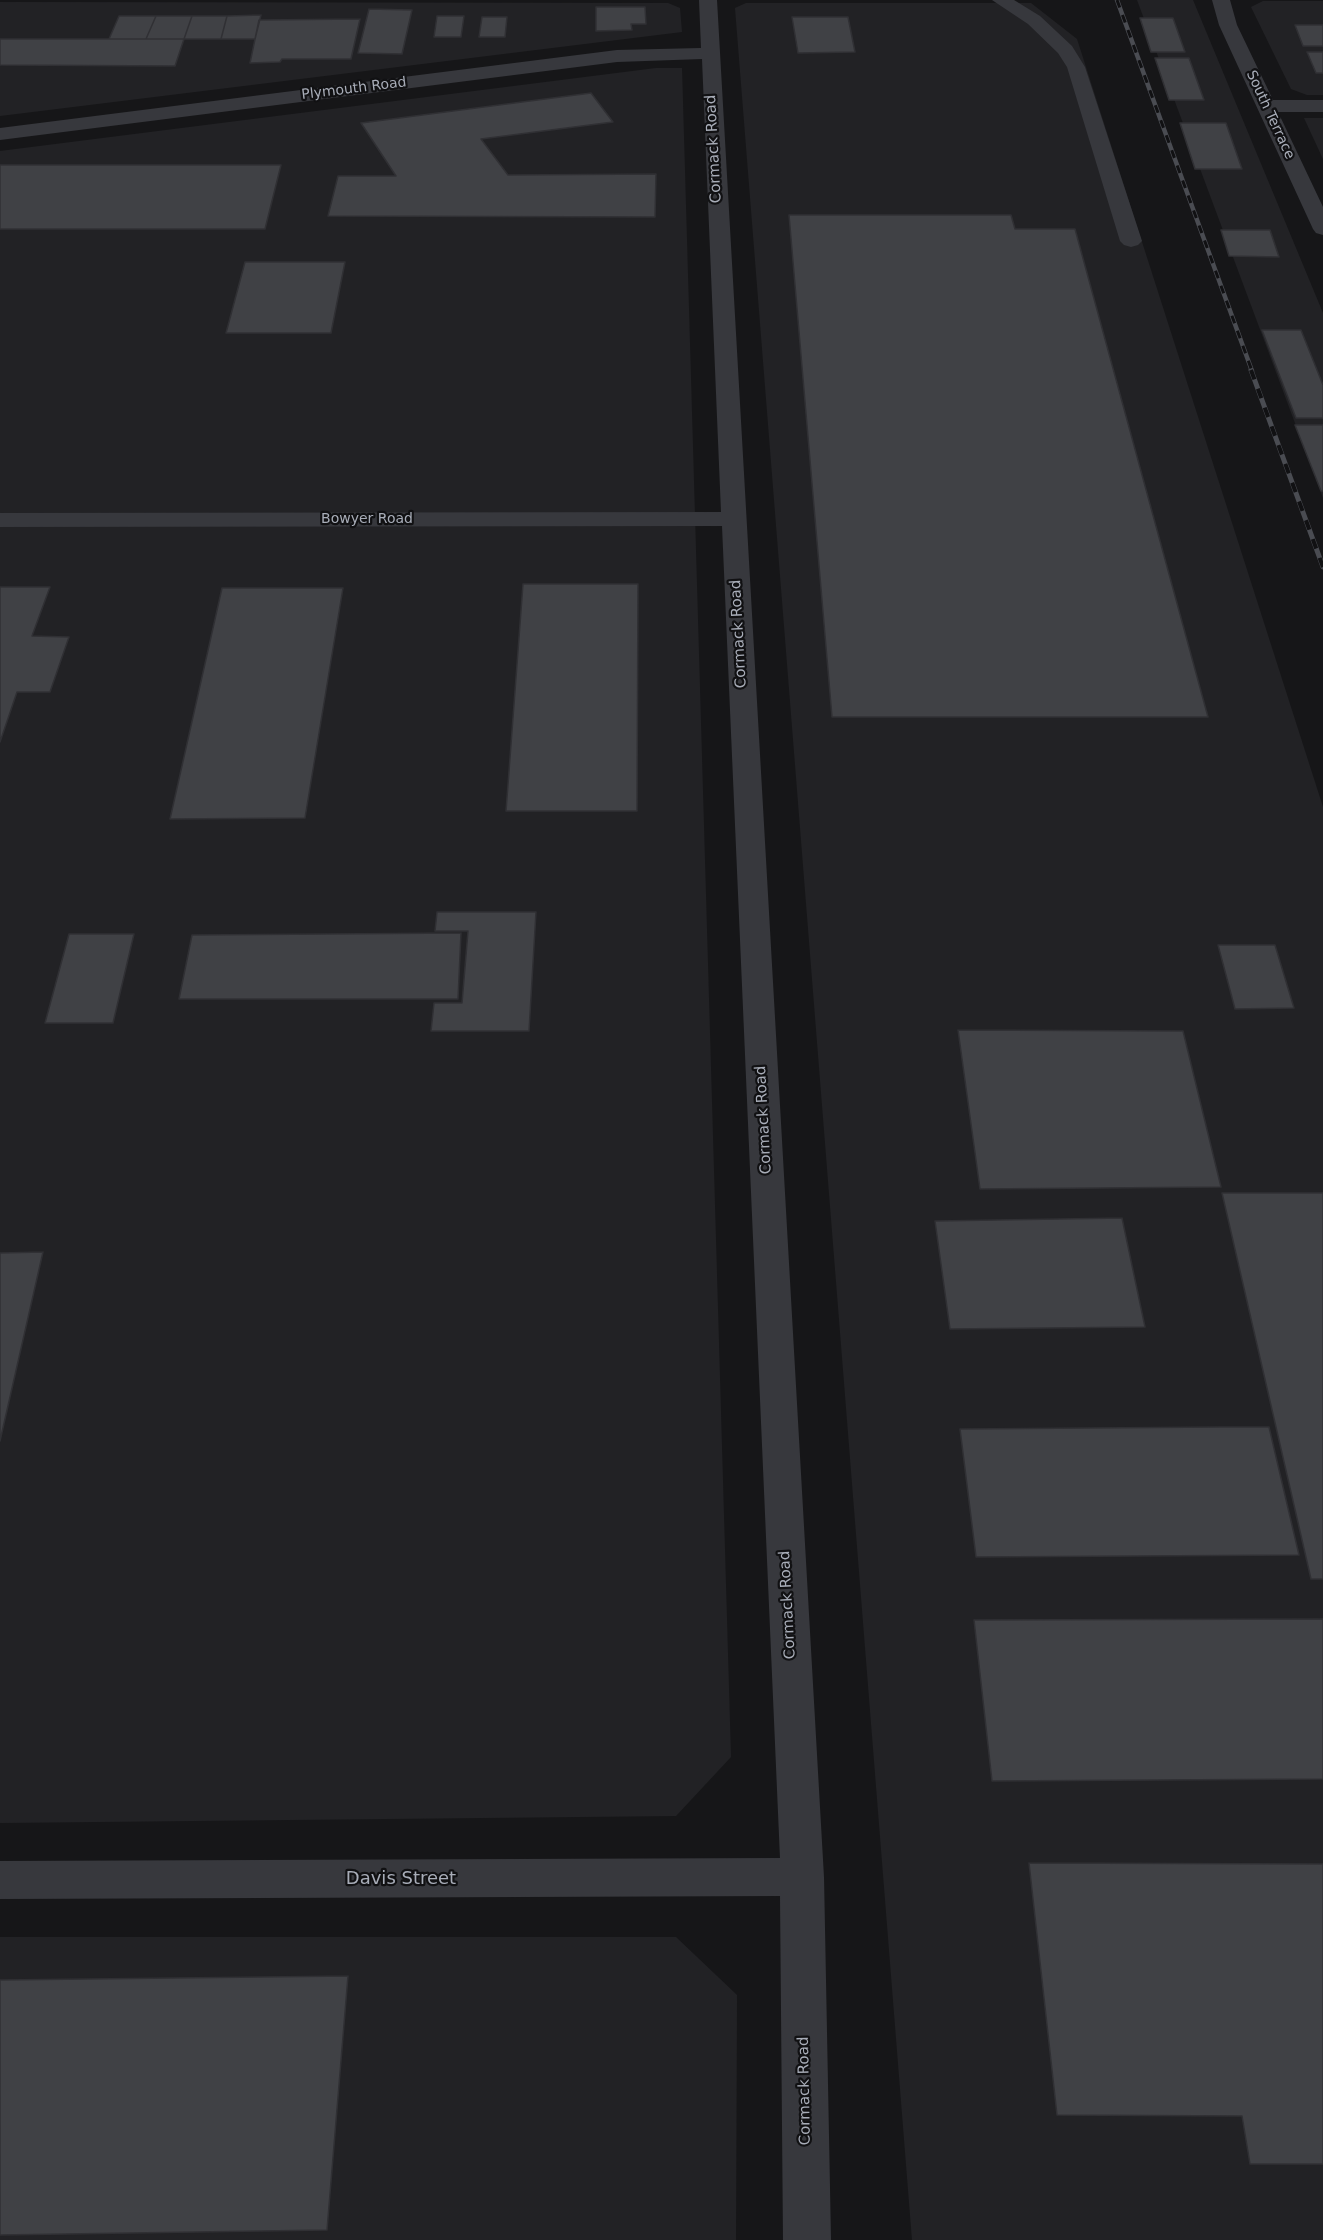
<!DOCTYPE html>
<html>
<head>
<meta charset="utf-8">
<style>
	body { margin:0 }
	canvas { display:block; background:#161618 }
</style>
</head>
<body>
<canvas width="1323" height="2240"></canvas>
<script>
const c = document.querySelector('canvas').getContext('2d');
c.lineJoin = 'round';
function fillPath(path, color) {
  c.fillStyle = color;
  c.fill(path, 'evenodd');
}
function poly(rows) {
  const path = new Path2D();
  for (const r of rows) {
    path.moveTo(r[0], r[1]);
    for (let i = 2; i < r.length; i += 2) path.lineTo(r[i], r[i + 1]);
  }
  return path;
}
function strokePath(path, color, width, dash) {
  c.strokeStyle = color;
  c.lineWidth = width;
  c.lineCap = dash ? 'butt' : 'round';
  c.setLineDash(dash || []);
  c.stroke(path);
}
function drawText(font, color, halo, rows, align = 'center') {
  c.font = font + ' "DejaVu Sans",sans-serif';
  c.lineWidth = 4.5;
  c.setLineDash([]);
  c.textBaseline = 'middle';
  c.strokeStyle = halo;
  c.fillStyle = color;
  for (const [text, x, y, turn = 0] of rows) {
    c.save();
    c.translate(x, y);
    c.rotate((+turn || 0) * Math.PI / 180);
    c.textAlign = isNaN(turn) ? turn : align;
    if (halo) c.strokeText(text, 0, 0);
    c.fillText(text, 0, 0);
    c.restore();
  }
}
fillPath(poly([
	[1137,0,1193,0,1323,313,1323,498],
	[1263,1,1323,1,1323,95,1307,95,1291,89,1251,7],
	[0,2,668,3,680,8,682,32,0,116],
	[746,3,1031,3,1077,39,1323,807,1323,2240,912,2240,735,8],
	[656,68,682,68,731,1757,676,1816,0,1823,0,151],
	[1304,118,1323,118,1323,159],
	[0,1937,676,1937,737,1995,736,2240,0,2240]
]), '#222225');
const building = poly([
	[596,7,645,7,646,24,631,24,632,30,596,31,596,7],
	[369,9,412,10,402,54,358,53,369,9],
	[261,15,255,39,221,39,227,16,261,15],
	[119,16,156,16,146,39,109,39,119,16],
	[156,16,192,16,184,39,146,39,156,16],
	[192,16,227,16,221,39,184,39,192,16],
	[437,16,464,16,461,37,434,37,437,16],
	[482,17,507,17,505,37,479,37,482,17],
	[792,17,848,17,855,52,798,53,792,17],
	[1140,18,1173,18,1185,52,1151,52,1140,18],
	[360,19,351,59,282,59,280,62,250,63,259,20,360,19],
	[1295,25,1323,25,1323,46,1303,46,1295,25],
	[0,39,184,39,175,66,0,65,0,39],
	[1307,52,1323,52,1323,73,1316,73,1307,52],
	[1155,58,1189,58,1204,100,1169,100,1155,58],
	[591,93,613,122,481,139,508,175,656,174,655,217,328,216,338,176,396,176,361,123,591,93],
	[1180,123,1226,123,1242,169,1195,169,1180,123],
	[0,165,281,165,265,229,0,229,0,165],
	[789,215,1011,215,1015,229,1075,229,1208,717,832,717,789,215],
	[1221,230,1270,230,1279,257,1229,256,1221,230],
	[245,262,345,262,331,333,226,333,245,262],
	[1262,330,1301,330,1323,385,1323,418,1296,418,1262,330],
	[1295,425,1323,425,1323,491,1321,491,1295,425],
	[523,584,638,584,637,811,506,811,523,584],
	[0,587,50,587,32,636,69,637,50,692,17,692,0,742,0,587],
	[222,588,343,588,305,818,170,819,222,588],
	[437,912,536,912,529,1031,431,1031,434,1003,462,1003,468,931,435,931,437,912],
	[461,933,458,999,179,999,192,935,461,933],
	[69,934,134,934,113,1023,45,1023,69,934],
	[1218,945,1275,945,1294,1008,1235,1009,1218,945],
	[958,1030,1183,1031,1221,1187,980,1189,958,1030],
	[1222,1193,1323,1193,1323,1579,1311,1579,1222,1193],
	[1122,1218,1145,1327,950,1329,935,1221,1122,1218],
	[43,1252,0,1441,0,1253,43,1252],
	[1219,1427,1269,1427,1299,1555,976,1557,960,1429,1219,1427],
	[1323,1619,1323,1779,992,1781,974,1620,1323,1619],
	[1029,1863,1323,1864,1323,2164,1250,2164,1242,2116,1057,2115,1029,1863],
	[348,1976,327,2230,0,2235,0,1980,348,1976]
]);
fillPath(building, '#404145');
strokePath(building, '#303034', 1.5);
fillPath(poly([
	[699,0,717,0,824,1877,831,2240,783,2240,780,1896,0,1899,0,1861,780,1858,722,526,0,527,0,513,721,512,702,59,617,62,0,140,0,128,617,50,701,48,699,0],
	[992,0,1014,0,1040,16,1072,46,1085,67,1142,241,1138,245,1131,247,1124,245,1120,241,1067,67,1058,53,1028,24,992,0],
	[1212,0,1230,0,1237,25,1273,100,1323,100,1323,112,1278,112,1323,207,1323,235,1316,233,1313,229,1219,25,1212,0]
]), '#37383d');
const railFar1 = poly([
	[1117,0,1252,371]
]);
const rail = poly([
	[1251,370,1323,567]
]);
strokePath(railFar1, '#4a4c52', 4.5);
strokePath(rail, '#4a4c52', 5);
strokePath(railFar1, '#111113', 3, [8]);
strokePath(rail, '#111113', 4, [10]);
drawText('14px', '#a8adb8', '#111113', [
	["Plymouth Road",354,89,-7],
	["South Terrace",1270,115,65],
	["Bowyer Road",367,519]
]);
drawText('15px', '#a8adb8', '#111113', [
	["Cormack Road",714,149,-93],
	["Cormack Road",739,634,-93],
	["Cormack Road",764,1120,-93],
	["Cormack Road",788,1605,-93],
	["Cormack Road",805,2091,-91]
]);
drawText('18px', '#a8adb8', '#111113', [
	["Davis Street",401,1879]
]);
</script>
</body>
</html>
